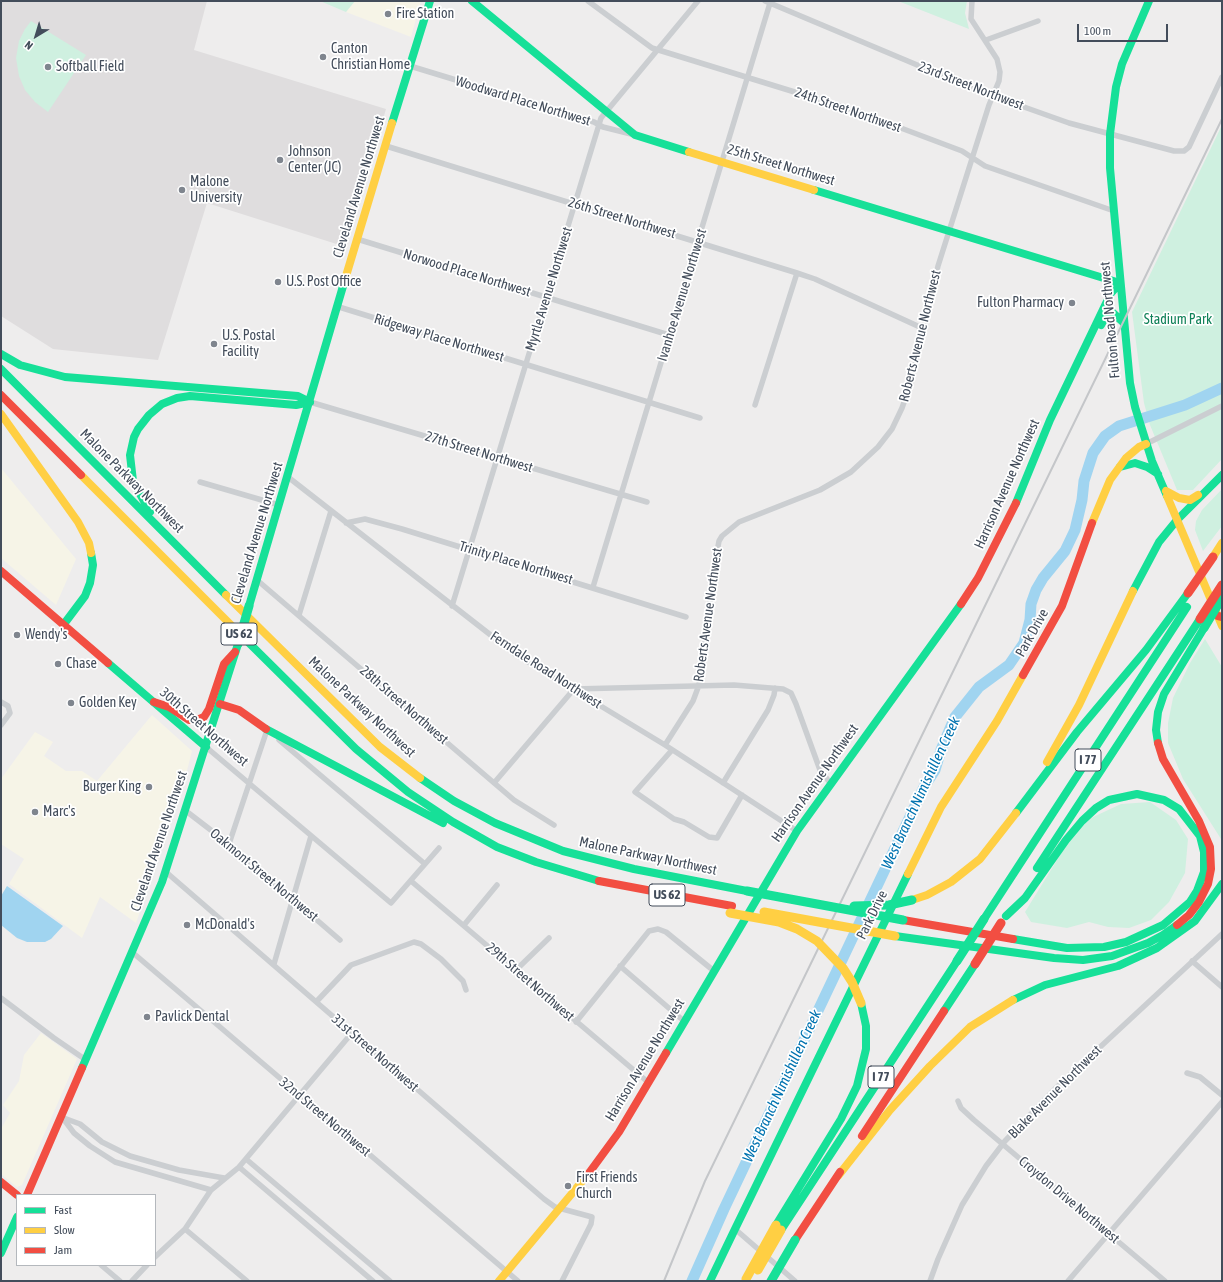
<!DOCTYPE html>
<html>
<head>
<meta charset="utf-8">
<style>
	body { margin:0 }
	#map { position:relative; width:1223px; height:1282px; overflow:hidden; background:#eeeded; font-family:"Asap Condensed",sans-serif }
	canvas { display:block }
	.frame { position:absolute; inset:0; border:2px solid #434d5b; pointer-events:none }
	.legend { position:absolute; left:16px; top:1194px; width:140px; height:72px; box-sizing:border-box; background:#fff; border:1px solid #b4b8bd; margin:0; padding:5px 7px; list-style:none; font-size:12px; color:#434d5b }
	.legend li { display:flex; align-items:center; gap:8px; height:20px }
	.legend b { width:20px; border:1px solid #b4b8bd }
	.north { position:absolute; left:16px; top:16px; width:40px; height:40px; -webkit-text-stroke:3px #fff; paint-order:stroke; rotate:218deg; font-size:11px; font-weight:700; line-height:16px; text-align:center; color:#434d5b }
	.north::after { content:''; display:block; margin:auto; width:14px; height:18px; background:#434d5b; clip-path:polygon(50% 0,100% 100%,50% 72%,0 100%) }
	.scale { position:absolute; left:1077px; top:24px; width:91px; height:18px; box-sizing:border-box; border:2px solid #434d5b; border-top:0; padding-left:5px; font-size:12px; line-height:14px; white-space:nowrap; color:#434d5b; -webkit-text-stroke:3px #fff; paint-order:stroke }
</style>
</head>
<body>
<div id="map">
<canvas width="1223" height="1282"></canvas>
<div class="frame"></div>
<ul class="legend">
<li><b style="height:5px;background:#16e098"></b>Fast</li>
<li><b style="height:5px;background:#ffcf43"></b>Slow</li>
<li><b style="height:5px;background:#f24e42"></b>Jam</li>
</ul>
<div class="north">N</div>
<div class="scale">100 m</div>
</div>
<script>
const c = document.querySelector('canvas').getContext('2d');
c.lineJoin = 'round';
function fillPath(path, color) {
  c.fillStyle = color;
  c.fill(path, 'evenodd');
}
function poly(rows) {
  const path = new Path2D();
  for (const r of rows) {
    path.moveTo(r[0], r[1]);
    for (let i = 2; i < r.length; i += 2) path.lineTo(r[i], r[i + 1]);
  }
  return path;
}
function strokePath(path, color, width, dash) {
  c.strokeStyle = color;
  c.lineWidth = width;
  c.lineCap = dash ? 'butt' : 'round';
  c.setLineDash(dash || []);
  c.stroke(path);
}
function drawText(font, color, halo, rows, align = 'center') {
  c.font = font + ' "Asap Condensed",sans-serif';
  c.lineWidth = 3.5;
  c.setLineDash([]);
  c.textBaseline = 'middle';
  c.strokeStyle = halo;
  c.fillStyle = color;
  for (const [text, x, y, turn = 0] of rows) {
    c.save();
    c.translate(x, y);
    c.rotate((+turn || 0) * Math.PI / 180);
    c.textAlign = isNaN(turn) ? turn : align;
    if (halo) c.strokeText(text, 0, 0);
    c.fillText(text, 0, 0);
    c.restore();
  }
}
fillPath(poly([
	[355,1,421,1,411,37,346,12],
	[1,468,76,559,56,605,1,558],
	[152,715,192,751,181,794,136,923,100,897,82,938,9,884,24,859,1,844,1,779,35,732,53,742,44,756,66,771,82,771,97,781],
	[41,1033,77,1059,22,1185,17,1187,1,1174,1,1129,10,1113,3,1105,19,1081,24,1055]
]), '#f6f4e7');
fillPath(poly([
	[1,1,207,1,194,50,386,109,346,247,207,203,158,360,53,349,1,316]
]), '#dfddde');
fillPath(poly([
	[320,1,355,1,346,12],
	[898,1,967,1,965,13,969,29],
	[31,21,86,55,48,112,35,102,25,90,19,76,16,58,19,41,25,29],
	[1222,125,1222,459,1193,490,1177,490,1150,425,1144,403,1132,312],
	[1222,489,1222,526,1203,551,1195,530,1196,521,1202,510],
	[1205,639,1222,667,1221,839,1183,779,1168,743,1168,723,1173,698,1190,663],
	[1150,802,1176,820,1188,839,1185,873,1169,902,1151,920,1129,928,1108,927,1089,922,1067,928,1031,922,1025,912,1070,839,1091,818,1121,804]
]), '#cff0e0');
fillPath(poly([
	[7,886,63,926,51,939,45,942,27,942,17,938,1,925,1,896]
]), '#a0d4f0');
strokePath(poly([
	[692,1281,724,1209,924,787,935,770,941,750,955,717,979,687,1009,665,1024,643,1030,620,1031,604,1036,590,1043,578,1065,551,1075,530,1082,500,1084,481,1093,453,1105,436,1119,426,1185,405,1222,388]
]), '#a0d4f0', 11);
strokePath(poly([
	[588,1,652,48,853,110,962,151,985,166,1114,211],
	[765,1,979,91,1069,123,1174,151,1184,151,1189,147,1222,77],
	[986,40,1038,21],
	[410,66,594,122,603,127,635,135],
	[386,146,797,273,815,279,922,328],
	[357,239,669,335],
	[339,307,700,418],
	[310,402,647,502],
	[755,405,797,273],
	[1146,444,1222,406],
	[288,477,515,654,665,745,797,831],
	[200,482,279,505],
	[346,523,365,519,402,529,686,617],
	[257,580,514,800,554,825],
	[593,587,770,3],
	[452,606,601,118,698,1],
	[299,615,331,511],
	[1,702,8,706,10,713,1,725],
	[279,740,425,864],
	[665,745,693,701,699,685,716,557,719,541,722,536,739,522,820,490,851,472,878,447,892,429,902,408,911,382,938,266,989,105,999,81,1000,72,997,59,971,19,972,1],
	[206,747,391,903,439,848],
	[672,750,635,792,674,819,684,822,709,837,717,838,742,795],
	[494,783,574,689,734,685,783,689,791,693,796,704,820,770,831,784],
	[723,783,768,710,774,695,775,688],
	[186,811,229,844,340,940],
	[229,844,267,730],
	[166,872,544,1199,555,1207,592,1217,591,1224,562,1281],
	[411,881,649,1083],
	[464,925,497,885],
	[132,952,518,1281],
	[1192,961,1222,987],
	[274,964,311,836],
	[620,966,685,1022],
	[516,970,549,938],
	[1,998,54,1038,86,1060],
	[317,1001,351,965,414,942,421,944,441,959,463,981,466,990],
	[576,1022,649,931,658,929,666,932,714,971],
	[1187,1073,1200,1077,1222,1095],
	[958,1101,961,1108,974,1120,1165,1281],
	[61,1117,80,1124,102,1142,130,1156,179,1170,224,1178],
	[62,1117,74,1133,90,1146,115,1162,211,1190],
	[246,1159,390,1281],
	[239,1167,373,1281],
	[185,1229,247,1281],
	[735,1229,795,1281],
	[155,1257,185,1229,211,1190,239,1167,351,1034],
	[101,1265,120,1281],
	[132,1281,147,1265],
	[930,1281,938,1259,962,1205,986,1166,1005,1141,1057,1087,1222,934],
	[1068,1281,1222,1102]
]), '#cbced1', 5.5);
strokePath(poly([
	[472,1,635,135,689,152],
	[1149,1,1122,64,1116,87,1110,134,1110,168,1130,383,1135,407,1152,461,1167,496],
	[392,123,430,1],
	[814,190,1120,283],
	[1101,325,1107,314,1112,312,1124,323],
	[1,354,20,365,65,377,298,396,310,402],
	[1,369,226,595],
	[1120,467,1135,463,1147,467,1158,474],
	[1016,503,1050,420,1111,293,1120,283],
	[150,512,133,481,130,455,134,437,138,429,149,415,162,404,177,398,190,396,296,405,310,402],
	[1133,591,1159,542,1177,520,1222,475],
	[249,606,346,276],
	[64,624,85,596,90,583,93,565,91,553],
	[247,641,356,749,408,792,453,822,497,847,536,862,599,881],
	[108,663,206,747],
	[266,729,443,823],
	[1158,743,1156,730,1158,712,1164,694,1204,628],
	[420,778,454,801,495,823,563,851,634,869,747,891],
	[1016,813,1077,732,1146,650,1188,593],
	[1037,868,1200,619],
	[1006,916,1025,898,1066,840,1082,821,1096,808,1109,800,1137,794,1164,800,1179,809,1200,836,1204,852,1204,872,1197,891,1190,902,1163,925,1126,942,1104,947,1067,948,1013,939],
	[984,919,1187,607],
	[895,936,1054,958,1083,960,1112,956,1148,943,1163,935,1177,925],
	[1013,1000,1045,985,1118,966,1157,948,1195,921,1222,884],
	[944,1011,975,964],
	[666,1053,797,831,961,604],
	[82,1068,162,882,238,644],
	[776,1225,841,1119,857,1086,866,1049,866,1026,861,1003],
	[735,1229,908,874],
	[781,1230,957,961],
	[1,1253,17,1217],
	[710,1281,735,1229]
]), '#16e098', 8);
strokePath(poly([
	[689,152,814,190],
	[346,276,392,123],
	[1,414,78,522,89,543,91,553],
	[81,475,247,641],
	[1166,491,1179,498,1190,500,1198,495],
	[1167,496,1222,626],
	[1092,523,1110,480,1126,458,1139,447,1146,444],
	[1213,557,1222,543],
	[226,595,380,747,420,778],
	[1047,762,1079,705,1133,591],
	[908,874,941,807,997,721,1023,675],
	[912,900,927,895,951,882,980,859,1016,813],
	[838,1176,890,1110,930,1066,970,1027,1013,1000],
	[499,1281,589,1173]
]), '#ffcf43', 8);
strokePath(poly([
	[1,395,81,475],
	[1,571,108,663],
	[961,604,978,578,1016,503],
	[1218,616,1222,617],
	[1023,675,1062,606,1092,523],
	[154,702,169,707,189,720,197,720,204,717,209,709,224,664,235,652],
	[220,704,239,710,266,729],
	[1158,743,1163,759,1199,821,1210,847,1211,869,1208,884,1199,902,1189,915,1177,925],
	[599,881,732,906],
	[903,920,1013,939],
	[862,1136,944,1011],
	[589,1173,619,1132,666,1053],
	[1,1182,17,1195],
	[27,1195,82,1068],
	[795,1240,840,1172]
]), '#f24e42', 8);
strokePath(poly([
	[664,1281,705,1181,1222,119]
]), '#c4c6c9', 2);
strokePath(poly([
	[1204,628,1222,598],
	[238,644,249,606],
	[747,891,903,920],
	[854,906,889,905,912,900],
	[957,961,984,919],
	[771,1281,795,1240]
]), '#16e098', 9);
strokePath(poly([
	[764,912,895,936],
	[730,913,779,922,797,929,817,941,843,968,852,982,861,1003],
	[758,1270,781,1230],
	[746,1279,776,1225]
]), '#ffcf43', 9);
strokePath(poly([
	[1188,593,1213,557],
	[1200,619,1222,585],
	[975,964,1001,923]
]), '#f24e42', 9);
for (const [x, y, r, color] of [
	[388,14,4,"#7f858e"],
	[323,57,4,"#7f858e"],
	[48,67,4,"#7f858e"],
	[280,160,4,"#7f858e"],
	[182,190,4,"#7f858e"],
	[278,282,4,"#7f858e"],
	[1072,303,4,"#7f858e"],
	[214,344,4,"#7f858e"],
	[17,635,4,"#7f858e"],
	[58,664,4,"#7f858e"],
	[71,703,4,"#7f858e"],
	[149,787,4,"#7f858e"],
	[35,812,4,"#7f858e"],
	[187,925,4,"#7f858e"],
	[147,1017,4,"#7f858e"],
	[568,1186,4,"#7f858e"]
]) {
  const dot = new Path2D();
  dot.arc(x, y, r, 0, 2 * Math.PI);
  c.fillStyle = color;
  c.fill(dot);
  strokePath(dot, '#fff', 1.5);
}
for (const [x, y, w] of [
	[239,634,36],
	[1088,760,26],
	[667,895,36],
	[881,1077,26]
]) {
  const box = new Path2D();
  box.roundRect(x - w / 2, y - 11, w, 22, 3);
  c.fillStyle = '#fff';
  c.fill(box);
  strokePath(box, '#434d5b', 1);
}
drawText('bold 13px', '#434d5b', null, [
	["US 62",239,634],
	["I 77",1088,760],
	["US 62",667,895],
	["I 77",881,1077]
]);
drawText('14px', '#434d5b', '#fff', [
	["Fire Station",396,14],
	["Canton",331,49],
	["Christian Home",331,65],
	["Softball Field",56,67],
	["Johnson",288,152],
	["Center (JC)",288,168],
	["Malone",190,182],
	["University",190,198],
	["U.S. Post Office",286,282],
	["Fulton Pharmacy",1064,303,"right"],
	["U.S. Postal",222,336],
	["Facility",222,352],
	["Wendy's",25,635],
	["Chase",66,664],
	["Golden Key",79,703],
	["Burger King",141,787,"right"],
	["Marc's",43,812],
	["McDonald's",195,925],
	["Pavlick Dental",155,1017],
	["First Friends",576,1178],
	["Church",576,1194]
], 'left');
drawText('14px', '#434d5b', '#fff', [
	["23rd Street Northwest",971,86,21],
	["Woodward Place Northwest",523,101,17],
	["24th Street Northwest",848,110,19],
	["25th Street Northwest",781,165,17],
	["Cleveland Avenue Northwest",359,187,-73],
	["26th Street Northwest",622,218,17],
	["Norwood Place Northwest",467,273,17],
	["Myrtle Avenue Northwest",549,289,-73],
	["Ivanhoe Avenue Northwest",682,295,-73],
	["Fulton Road Northwest",1110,320,-95],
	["Roberts Avenue Northwest",920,336,-76],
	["Ridgeway Place Northwest",439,338,17],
	["27th Street Northwest",479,452,17],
	["Malone Parkway Northwest",132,481,45],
	["Harrison Avenue Northwest",1007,484,-66],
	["Cleveland Avenue Northwest",257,533,-73],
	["Trinity Place Northwest",516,563,17],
	["Roberts Avenue Northwest",708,615,-82],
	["Park Drive",1032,633,-61],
	["Ferndale Road Northwest",546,670,33],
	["28th Street Northwest",404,705,41],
	["Malone Parkway Northwest",362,707,43],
	["30th Street Northwest",204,727,41],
	["Harrison Avenue Northwest",815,783,-55],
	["Cleveland Avenue Northwest",159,841,-71],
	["Malone Parkway Northwest",648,856,12],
	["Oakmont Street Northwest",264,875,40],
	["Park Drive",872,915,-64],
	["29th Street Northwest",530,982,41],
	["31st Street Northwest",375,1053,41],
	["Harrison Avenue Northwest",645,1060,-59],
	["Blake Avenue Northwest",1055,1092,-45],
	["32nd Street Northwest",325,1117,40],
	["Croydon Drive Northwest",1069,1200,40]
]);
drawText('14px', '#0f8158', '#fff', [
	["Stadium Park",1178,320]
]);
drawText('italic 15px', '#0173b0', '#fff', [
	["West Branch Nimishillen Creek",921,793,-65],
	["West Branch Nimishillen Creek",782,1086,-65]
]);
</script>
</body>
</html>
